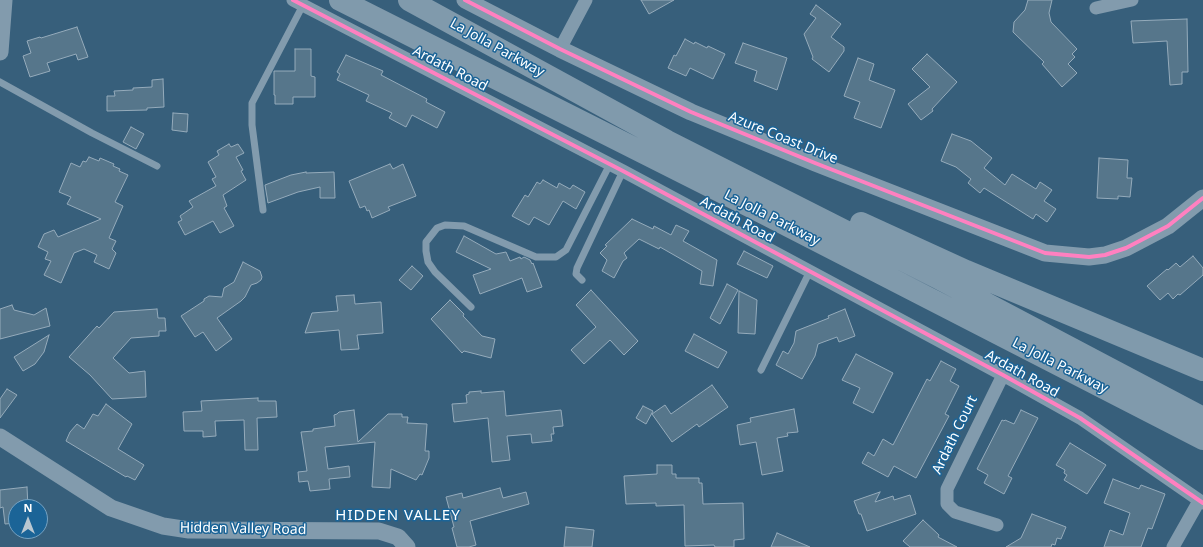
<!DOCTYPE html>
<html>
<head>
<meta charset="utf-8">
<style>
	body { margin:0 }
	#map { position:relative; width:1203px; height:547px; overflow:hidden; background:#375f7b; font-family:"Noto Sans",sans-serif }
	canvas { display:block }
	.north { position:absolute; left:8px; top:499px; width:40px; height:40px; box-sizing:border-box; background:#1b6497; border:1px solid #76a2c1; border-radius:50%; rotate:0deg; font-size:11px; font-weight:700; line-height:16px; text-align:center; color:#fff }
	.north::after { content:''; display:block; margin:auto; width:14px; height:18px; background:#b9c7d1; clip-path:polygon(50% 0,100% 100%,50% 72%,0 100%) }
</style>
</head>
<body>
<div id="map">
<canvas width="1203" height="547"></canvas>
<div class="north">N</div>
</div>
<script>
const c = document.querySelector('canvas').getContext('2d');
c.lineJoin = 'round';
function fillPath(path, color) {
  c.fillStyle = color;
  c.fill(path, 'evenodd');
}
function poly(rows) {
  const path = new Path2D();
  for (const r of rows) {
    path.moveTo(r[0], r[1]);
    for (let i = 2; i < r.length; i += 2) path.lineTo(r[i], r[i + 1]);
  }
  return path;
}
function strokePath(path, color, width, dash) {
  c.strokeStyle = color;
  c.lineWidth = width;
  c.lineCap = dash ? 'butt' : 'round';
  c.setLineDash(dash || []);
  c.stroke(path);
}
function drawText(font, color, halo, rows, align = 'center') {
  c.font = font + ' "Noto Sans",sans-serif';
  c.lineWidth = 3;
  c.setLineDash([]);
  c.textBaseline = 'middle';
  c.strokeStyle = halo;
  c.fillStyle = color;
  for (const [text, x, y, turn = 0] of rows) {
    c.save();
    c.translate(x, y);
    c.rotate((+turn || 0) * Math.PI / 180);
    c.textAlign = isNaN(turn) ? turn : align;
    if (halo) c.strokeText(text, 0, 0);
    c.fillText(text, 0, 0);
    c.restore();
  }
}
const building = poly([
	[641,0,674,0,649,14,641,0],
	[1028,0,1052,0,1049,13,1051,22,1077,49,1072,54,1075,57,1068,64,1077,73,1062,87,1042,64,1044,62,1013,32,1014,22,1025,10,1028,0],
	[816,5,841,24,831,37,844,47,844,51,829,72,812,59,813,57,804,34,816,18,810,14,816,5],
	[1187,19,1188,72,1182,72,1182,84,1170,85,1167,41,1133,43,1131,21,1187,19],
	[77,27,88,57,78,60,76,54,47,63,50,71,30,77,23,56,31,53,27,41,40,37,41,38,77,27],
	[685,39,694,44,695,42,707,48,708,46,725,54,713,79,690,68,686,76,668,68,674,55,676,56,685,39],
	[743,43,787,58,777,90,754,81,757,71,735,63,743,43],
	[295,49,311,49,311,76,315,77,315,97,293,97,293,104,275,104,275,95,274,95,274,71,295,71,295,49],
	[927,54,957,82,932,109,933,111,921,120,908,104,930,87,912,69,927,54],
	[346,55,383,71,381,75,427,99,426,102,445,112,437,128,412,115,406,127,389,118,392,113,366,101,369,95,337,80,340,74,337,72,346,55],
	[858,58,874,64,869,80,895,90,881,128,854,118,860,102,844,96,858,58],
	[163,79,164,107,147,108,147,110,107,111,107,96,115,96,114,91,133,90,133,88,152,87,152,80,163,79],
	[173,113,188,114,187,132,172,130,173,113],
	[131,127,144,134,136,149,123,142,131,127],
	[952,134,971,141,992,158,984,168,1005,185,1012,174,1036,189,1040,182,1052,190,1044,201,1056,209,1047,222,1036,214,1033,219,984,188,980,193,968,183,971,179,956,167,941,161,952,134],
	[229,144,231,147,238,144,244,153,236,157,243,170,241,171,246,180,223,195,227,206,224,208,234,226,220,233,213,221,185,235,178,222,182,220,180,216,193,207,189,201,216,186,212,179,216,177,208,162,219,155,217,151,229,144],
	[89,157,99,161,100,158,114,164,113,166,120,169,119,171,128,175,115,202,123,206,109,238,116,241,112,249,116,253,109,269,94,262,97,255,84,249,74,253,61,283,44,275,51,261,45,259,48,252,38,247,44,234,54,230,58,237,101,219,67,204,71,197,59,192,71,163,80,167,83,161,86,162,89,157],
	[1099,158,1128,160,1127,178,1132,178,1130,197,1118,196,1118,199,1097,198,1099,158],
	[390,164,393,169,403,164,416,196,388,207,390,210,372,218,369,210,367,211,365,206,360,208,349,181,390,164],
	[306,172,306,173,334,172,335,198,320,198,320,187,298,192,268,203,265,185,291,175,306,172],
	[543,180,557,188,559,183,570,189,573,185,585,192,576,209,563,201,549,225,534,217,529,225,512,216,525,195,528,197,537,182,540,184,543,180],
	[632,219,653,229,654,226,671,235,676,225,689,231,683,241,717,260,713,286,700,284,702,271,660,247,659,249,639,239,624,253,627,258,623,261,614,278,602,271,607,260,600,253,607,246,605,245,632,219],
	[464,236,496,254,506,252,510,261,520,257,521,259,524,257,530,260,532,264,533,263,542,287,527,292,522,278,480,294,473,275,491,269,456,252,464,236],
	[744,251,773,266,767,278,737,264,744,251],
	[1193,256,1203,268,1203,275,1180,295,1178,294,1173,299,1168,293,1160,300,1147,286,1167,269,1168,270,1176,263,1180,267,1193,256],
	[243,262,260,271,262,277,261,280,257,283,251,285,245,297,241,301,217,318,232,339,216,351,203,332,195,337,181,316,204,301,204,299,209,296,222,297,224,288,234,282,243,262],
	[412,266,423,276,411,290,399,280,412,266],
	[727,284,738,290,720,324,710,318,727,284],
	[591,290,638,341,624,355,610,340,584,364,571,350,596,327,576,305,591,290],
	[739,291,757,300,755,334,738,333,739,291],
	[354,295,355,304,381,302,383,333,357,335,359,349,341,350,339,330,305,333,312,313,338,311,336,296,354,295],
	[450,300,464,314,463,316,482,336,495,339,491,358,464,351,462,353,431,319,450,300],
	[12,305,14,310,34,315,46,308,50,326,0,339,0,309,12,305],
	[157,309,158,318,165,318,166,331,159,331,159,336,131,338,113,358,129,373,145,371,146,397,112,399,90,375,69,357,97,326,99,328,114,312,157,309],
	[845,309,855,336,839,342,837,337,818,344,815,356,802,379,776,365,783,351,788,354,794,343,796,331,829,318,828,316,845,309],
	[694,334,727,352,718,368,685,351,694,334],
	[49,335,44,352,35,364,23,371,14,357,49,335],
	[856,354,893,373,873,413,853,403,860,388,842,380,856,354],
	[941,361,956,369,950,381,959,386,945,414,949,416,916,478,894,466,888,477,862,463,868,452,874,456,883,439,893,445,927,379,930,381,941,361],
	[712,385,728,407,699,427,697,424,672,442,652,414,665,405,671,414,712,385],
	[7,389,17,395,0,418,0,399,7,389],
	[481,391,481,393,504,391,506,416,561,410,563,426,553,427,554,434,551,434,552,441,532,443,531,434,507,436,510,460,492,462,488,418,454,422,452,404,467,403,466,395,469,394,469,392,481,391],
	[258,398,258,401,276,401,277,417,257,418,258,450,245,450,244,420,215,421,216,436,203,437,203,431,184,431,183,412,202,411,201,401,258,398],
	[106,404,132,424,118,449,144,465,135,480,127,476,126,477,66,441,70,432,77,424,84,429,93,414,98,416,106,404],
	[643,406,653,411,646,424,636,418,643,406],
	[794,409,798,432,787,433,788,436,777,438,783,471,762,475,756,442,740,445,737,425,751,422,750,418,794,409],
	[354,410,358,442,388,414,402,414,402,417,408,417,407,423,427,424,425,451,429,451,429,458,422,475,420,474,416,480,391,469,390,488,372,487,375,442,325,447,328,469,349,466,350,477,329,479,330,489,310,491,308,481,299,482,298,472,307,471,301,432,313,431,313,429,335,426,334,415,337,414,339,412,354,410],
	[1021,410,1038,418,1008,476,1012,478,1004,494,984,483,988,475,977,469,1002,420,1004,421,1005,420,1014,424,1021,410],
	[1070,443,1106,465,1087,494,1064,480,1067,475,1064,473,1065,470,1056,465,1070,443],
	[657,465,672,465,672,474,676,474,676,478,699,478,699,483,702,483,703,504,743,503,744,539,734,540,734,547,715,547,714,545,685,546,684,505,656,506,656,503,626,504,624,476,657,474,657,465],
	[1113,479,1139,489,1141,485,1165,494,1152,529,1148,528,1141,547,1104,547,1110,530,1123,535,1130,513,1104,503,1113,479],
	[27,487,28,507,16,507,16,523,5,524,3,507,0,508,0,490,27,487],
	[500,488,503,498,526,492,529,504,470,521,476,545,469,547,457,547,452,528,454,527,446,497,462,493,463,498,500,488],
	[880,492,875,502,893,496,894,500,910,495,916,514,867,531,861,514,859,514,854,501,880,492],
	[1032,514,1066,527,1061,539,1057,538,1055,545,1052,544,1051,547,1006,547,1021,538,1032,514],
	[923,520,939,535,938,537,957,547,910,547,903,541,923,520],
	[566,527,594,530,592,547,564,547,566,527],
	[777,533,810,547,771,547,777,533]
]);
fillPath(building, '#56768b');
strokePath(building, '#95abbb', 1);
strokePath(poly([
	[0,82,92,133,157,166],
	[263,210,252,125,252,103,303,5],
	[582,280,576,274,577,268,623,171],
	[471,307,435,272,428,262,426,251,426,242,437,228,445,225,464,226,536,257,556,257,566,250,610,164],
	[761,370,810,271]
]), '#829bad', 7);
strokePath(poly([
	[293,0,623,171,1003,375,1080,418,1203,503],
	[1096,8,1132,0],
	[560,49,586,0],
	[997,525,955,512,947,504,947,489,1003,375],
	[1173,547,1199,501]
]), '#829bad', 13);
strokePath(poly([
	[465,0,560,49,691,112,815,163,1045,253,1089,257,1105,255,1126,248,1168,226,1203,198],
	[0,52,4,0],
	[0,437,111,508,163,526,189,530,379,531,398,537,407,547]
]), '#829bad', 17);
strokePath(poly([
	[340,0,763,213,1203,439],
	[409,0,667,141,938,278,1203,418],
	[861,223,966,271,1203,370]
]), '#809aac', 22);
strokePath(poly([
	[293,0,623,171,1003,375,1080,418,1203,503],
	[465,0,560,49,691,112,815,163,1045,253,1089,257,1105,255,1126,248,1168,226,1203,198]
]), '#ff80c0', 4);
drawText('14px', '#fff', '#1b6497', [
	["La Jolla Parkway",497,48,29],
	["Ardath Road",450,69,27],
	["Azure Coast Drive",783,138,22],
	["La Jolla Parkway",772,218,27],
	["Ardath Road",737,220,28],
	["La Jolla Parkway",1060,366,27],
	["Ardath Road",1022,374,29],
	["Ardath Court",955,435,-64],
	["Hidden Valley Road",243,529,1]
]);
c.letterSpacing = '1px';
drawText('15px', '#fff', '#1b6497', [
	["HIDDEN VALLEY",398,516]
]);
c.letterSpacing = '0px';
</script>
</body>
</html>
